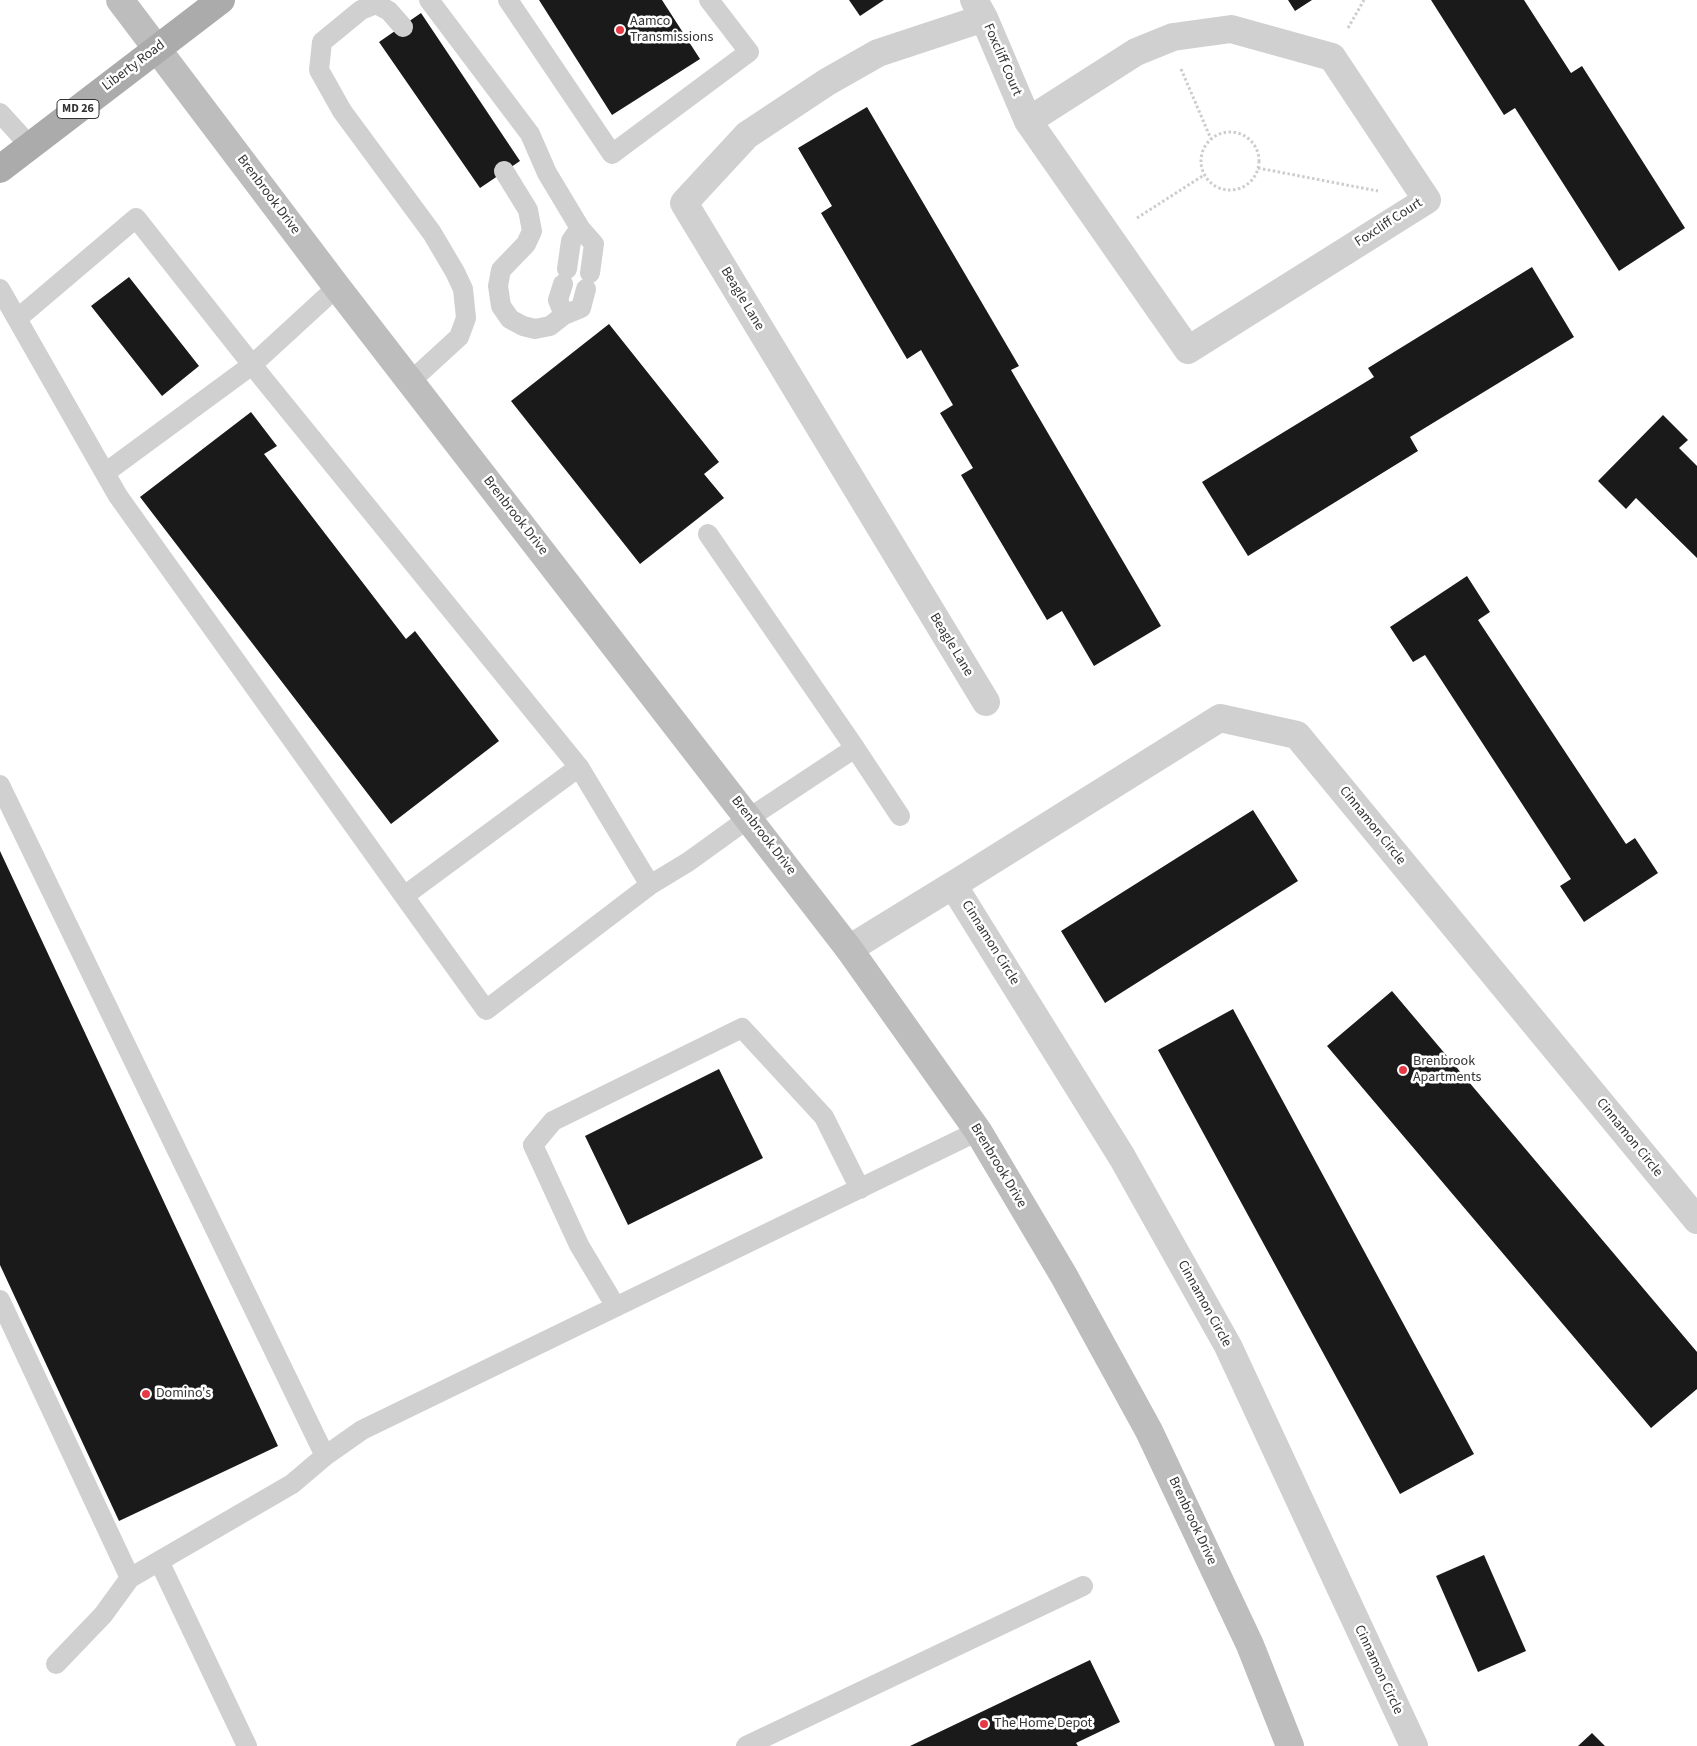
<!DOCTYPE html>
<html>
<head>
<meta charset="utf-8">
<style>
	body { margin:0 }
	canvas { display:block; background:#fff }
</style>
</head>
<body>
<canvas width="1697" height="1746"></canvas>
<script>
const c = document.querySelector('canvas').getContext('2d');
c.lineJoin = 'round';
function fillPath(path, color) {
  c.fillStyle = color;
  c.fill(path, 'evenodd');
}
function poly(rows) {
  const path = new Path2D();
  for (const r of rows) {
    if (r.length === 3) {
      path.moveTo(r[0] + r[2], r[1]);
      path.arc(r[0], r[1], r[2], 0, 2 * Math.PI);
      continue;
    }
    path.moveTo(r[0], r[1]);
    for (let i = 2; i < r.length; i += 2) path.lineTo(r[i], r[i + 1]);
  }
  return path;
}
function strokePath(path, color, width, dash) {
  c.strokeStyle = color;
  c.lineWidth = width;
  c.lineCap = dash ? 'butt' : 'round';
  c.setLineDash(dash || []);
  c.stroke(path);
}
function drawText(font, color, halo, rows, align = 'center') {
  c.font = font + ' "Source Sans 3",sans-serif';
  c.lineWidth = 5;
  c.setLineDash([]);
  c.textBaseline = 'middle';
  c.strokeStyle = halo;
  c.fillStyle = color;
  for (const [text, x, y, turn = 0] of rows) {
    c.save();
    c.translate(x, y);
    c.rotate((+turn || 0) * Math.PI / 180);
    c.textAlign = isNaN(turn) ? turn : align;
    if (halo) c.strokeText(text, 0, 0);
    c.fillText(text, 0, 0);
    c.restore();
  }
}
fillPath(poly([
	[539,0,662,0,700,59,612,115],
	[849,0,884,0,860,16],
	[1288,0,1312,0,1295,11],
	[1431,0,1524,0,1571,73,1582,66,1685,228,1619,271,1515,108,1504,115],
	[421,13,520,161,480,188,379,42],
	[867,107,1019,366,1011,370,1161,626,1094,666,1062,611,1047,620,961,475,973,468,940,413,953,405,921,350,907,359,821,213,832,206,798,148],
	[1532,267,1574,337,1410,437,1418,451,1248,556,1202,482,1374,377,1368,368],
	[129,277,199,366,162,396,91,306],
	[609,324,719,462,704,474,724,498,640,564,511,401],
	[251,412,277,446,264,454,406,639,415,631,499,741,391,824,140,497],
	[1663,415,1688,440,1679,448,1697,466,1697,558,1636,498,1626,509,1598,481],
	[1467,576,1490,612,1478,620,1626,844,1635,838,1658,873,1584,922,1560,886,1571,879,1425,655,1413,662,1390,627],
	[1253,810,1298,881,1105,1003,1061,931],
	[0,851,278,1446,119,1521,0,1265],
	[1392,991,1697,1352,1697,1389,1651,1428,1327,1046],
	[1233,1009,1474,1454,1400,1494,1158,1050],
	[719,1069,763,1158,628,1225,585,1136],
	[1484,1555,1526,1651,1478,1672,1436,1576],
	[1090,1660,1120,1722,1076,1743,1078,1746,910,1746],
	[1592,1733,1605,1746,1578,1746]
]), '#1a1a1a');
strokePath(poly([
	[1348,28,1364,0],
	[1181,69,1211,139],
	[1230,161,29],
	[1258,168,1378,191],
	[1137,218,1204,175]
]), '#cdcdcd', 3, [2.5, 2.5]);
strokePath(poly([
	[429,0,530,134,547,173,580,228,571,241,567,269],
	[508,0,612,154,749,52,709,0],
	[403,27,389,11,376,4,361,10,322,42,319,70,342,111,432,233,455,272,463,289,466,318,459,337,411,381],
	[0,113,30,146],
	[504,171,528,210,532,231,526,244,501,270,498,286,501,306,510,319,523,326,535,329,550,326,564,315,558,300,563,284],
	[580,228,594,244,590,273],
	[0,289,118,496,404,896,579,767],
	[564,315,581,308,586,289],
	[17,319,136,218,265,381,579,767,650,885],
	[105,473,252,365,337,287],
	[708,534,855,748],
	[0,785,325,1456],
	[404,896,486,1010,650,885,688,862,749,818,855,748,900,816],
	[0,1300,130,1578],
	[616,1307,579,1245,533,1145,553,1121,742,1028,824,1117,860,1189],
	[159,1561,247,1746],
	[56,1664,103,1615,130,1578,292,1484,325,1456,362,1430,978,1131],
	[746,1746,1083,1586]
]), '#d0d0d0', 20);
strokePath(poly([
	[974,0,984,18,1028,121,1188,350,1427,200,1332,57,1231,29,1173,37,1136,52,1028,121],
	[984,18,878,53,827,82,747,135,684,203,986,702],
	[849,949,953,885],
	[1414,1746,1228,1346,1122,1157,953,885,1220,718,1297,735,1697,1220]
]), '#d0d0d0', 28);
strokePath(poly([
	[120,0,337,287,849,949,978,1131,1064,1276,1149,1431,1250,1645,1290,1746]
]), '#bdbdbd', 28);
strokePath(poly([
	[0,169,221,0]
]), '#ababab', 28);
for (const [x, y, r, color] of [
	[620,30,5,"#e63946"],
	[1403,1070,5,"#e63946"],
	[146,1394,5,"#e63946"],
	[984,1724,5,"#e63946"]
]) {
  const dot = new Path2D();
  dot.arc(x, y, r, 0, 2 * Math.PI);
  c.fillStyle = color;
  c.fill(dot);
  strokePath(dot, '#fff', 2);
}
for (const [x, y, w] of [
	[78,109,42]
]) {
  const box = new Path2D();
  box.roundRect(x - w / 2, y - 9.5, w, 19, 4);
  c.fillStyle = '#fff';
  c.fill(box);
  strokePath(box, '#333', 1);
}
drawText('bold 12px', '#333', null, [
	["MD 26",78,109]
]);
drawText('14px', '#333', '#fff', [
	["Aamco",630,22],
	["Transmissions",630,38],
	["Brenbrook",1413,1062],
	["Apartments",1413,1078],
	["Domino's",156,1394],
	["The Home Depot",994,1724]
], 'left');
drawText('14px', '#333', '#fff', [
	["Foxcliff Court",1002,60,67],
	["Liberty Road",134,66,-37],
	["Brenbrook Drive",268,195,53],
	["Foxcliff Court",1389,223,-33],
	["Beagle Lane",742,299,59],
	["Brenbrook Drive",515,516,52],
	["Beagle Lane",951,645,59],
	["Cinnamon Circle",1372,826,51],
	["Brenbrook Drive",763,836,52],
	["Cinnamon Circle",990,943,58],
	["Cinnamon Circle",1629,1138,51],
	["Brenbrook Drive",998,1166,59],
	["Cinnamon Circle",1204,1304,61],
	["Brenbrook Drive",1192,1521,65],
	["Cinnamon Circle",1378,1670,65]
]);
</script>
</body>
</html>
